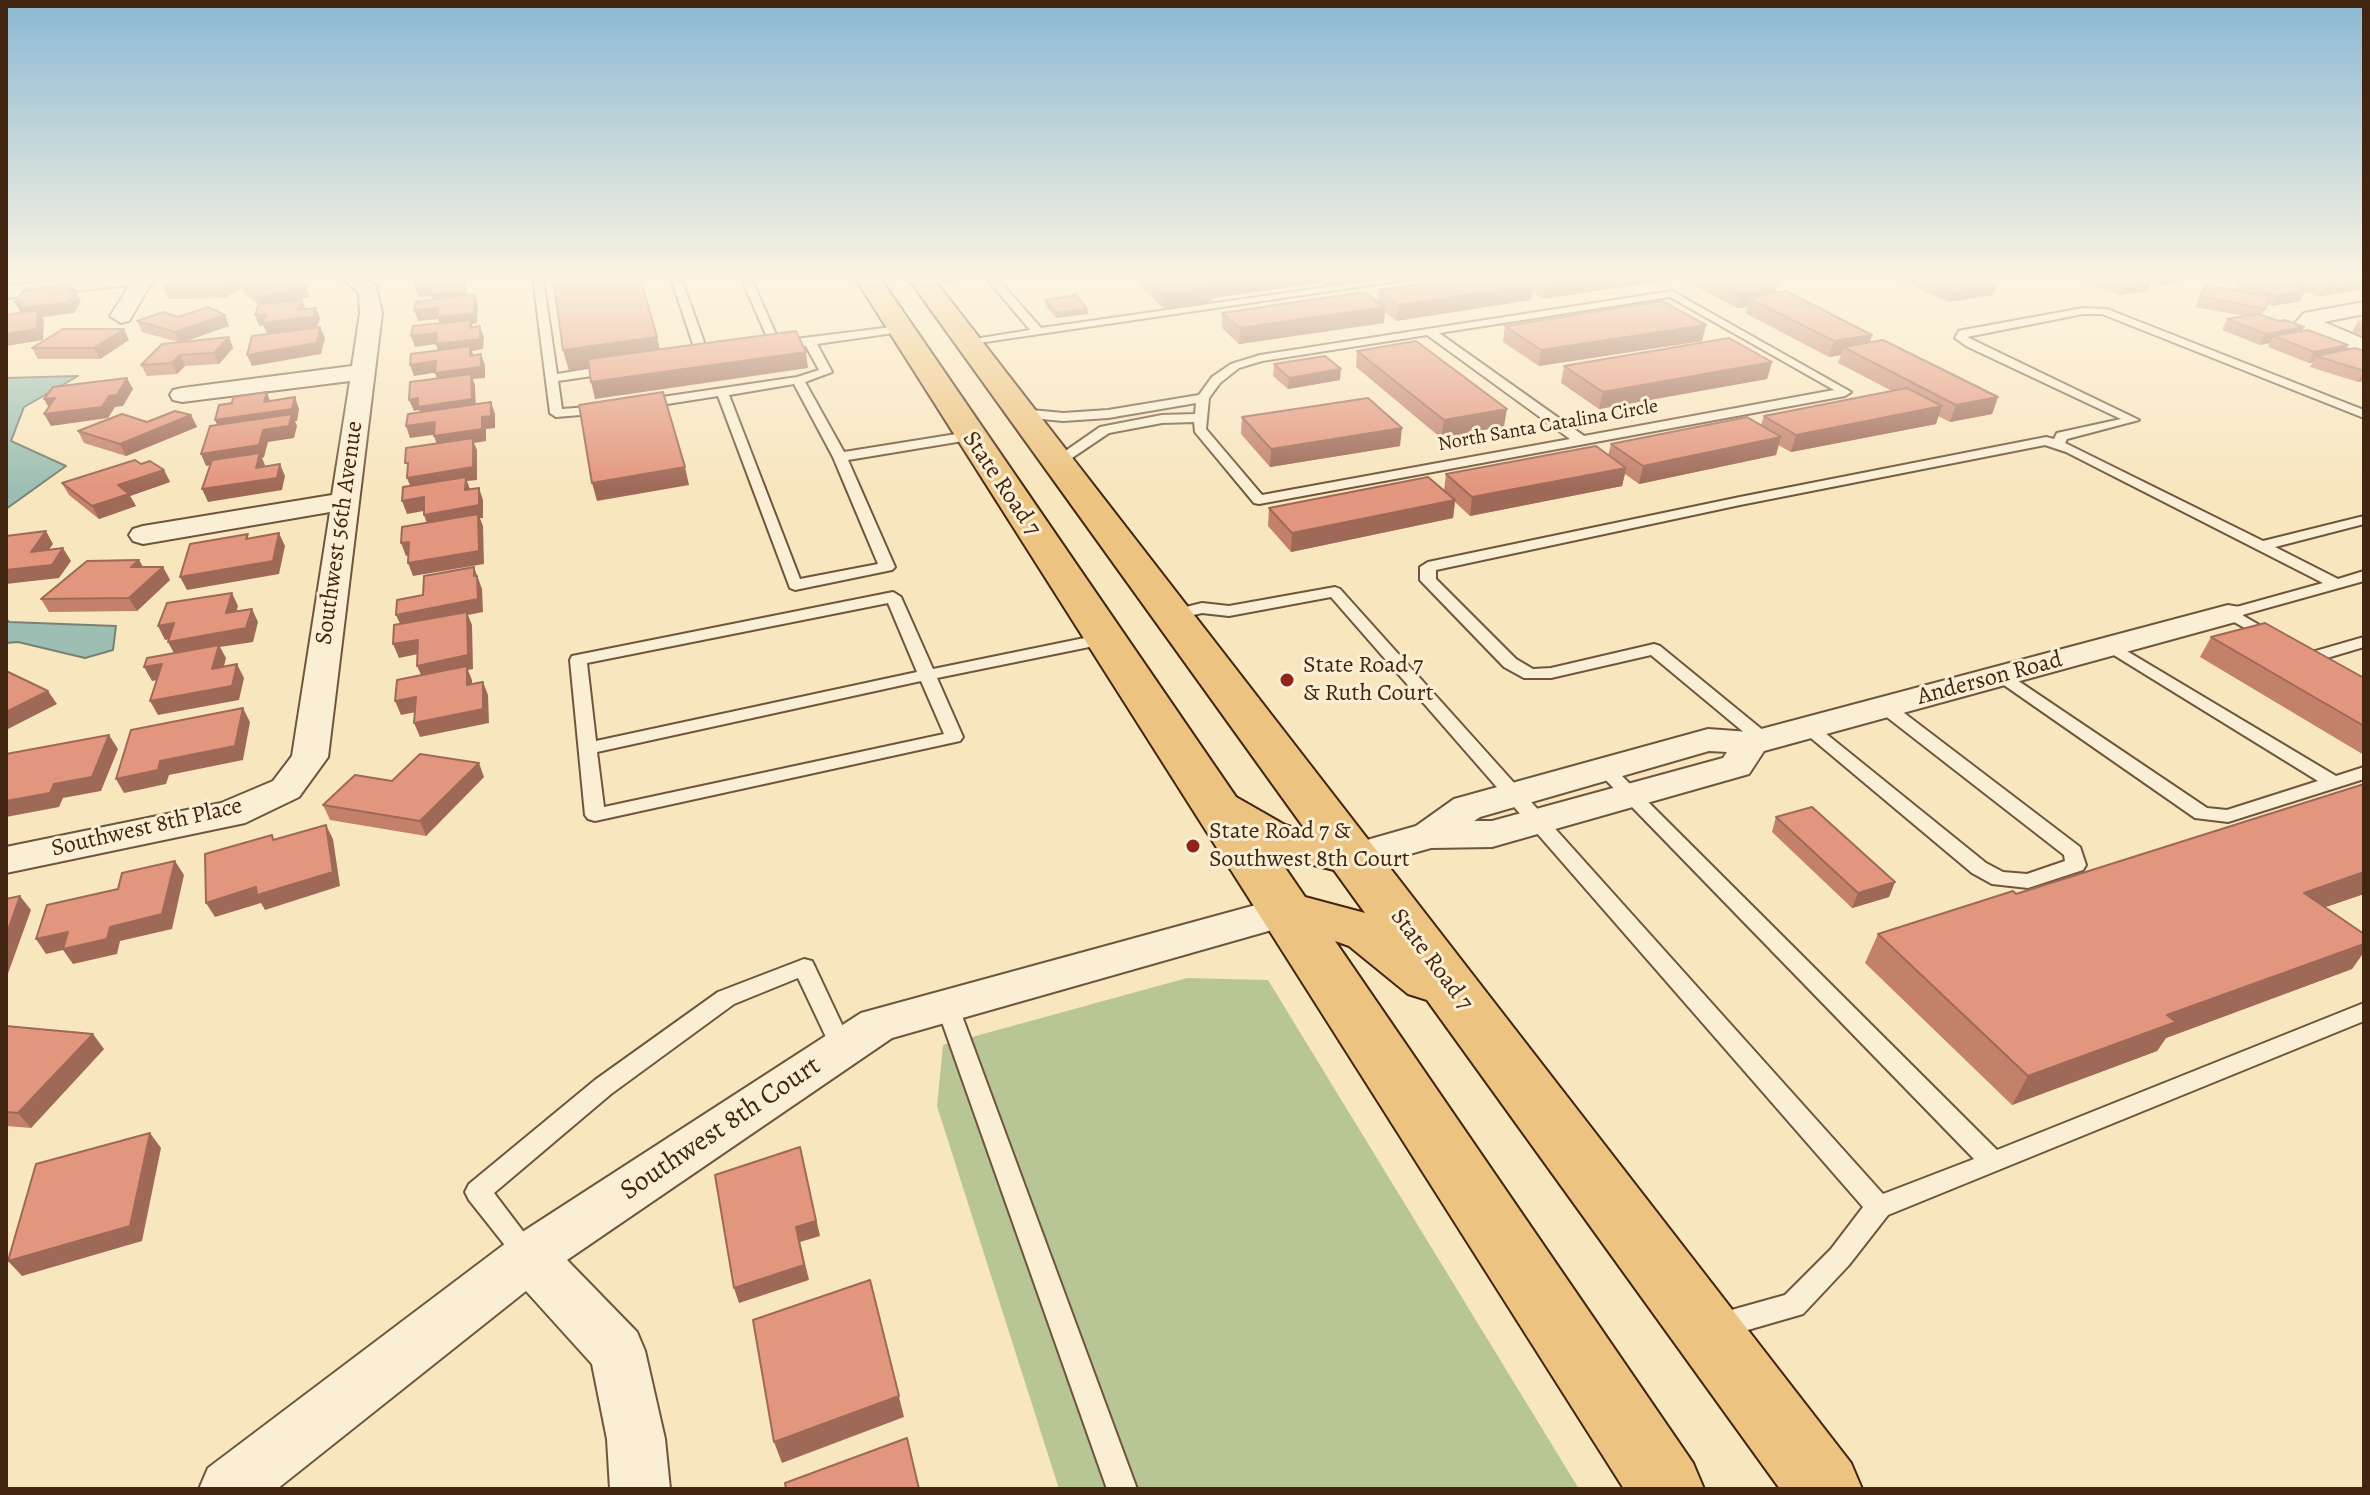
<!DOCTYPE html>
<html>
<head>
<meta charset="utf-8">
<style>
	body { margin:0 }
	#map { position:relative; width:2370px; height:1495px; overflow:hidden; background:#f8e6bf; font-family:Alegreya,serif }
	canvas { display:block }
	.frame { position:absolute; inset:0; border:8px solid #422510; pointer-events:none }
</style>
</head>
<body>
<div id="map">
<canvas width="2370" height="1495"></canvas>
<div class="frame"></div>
</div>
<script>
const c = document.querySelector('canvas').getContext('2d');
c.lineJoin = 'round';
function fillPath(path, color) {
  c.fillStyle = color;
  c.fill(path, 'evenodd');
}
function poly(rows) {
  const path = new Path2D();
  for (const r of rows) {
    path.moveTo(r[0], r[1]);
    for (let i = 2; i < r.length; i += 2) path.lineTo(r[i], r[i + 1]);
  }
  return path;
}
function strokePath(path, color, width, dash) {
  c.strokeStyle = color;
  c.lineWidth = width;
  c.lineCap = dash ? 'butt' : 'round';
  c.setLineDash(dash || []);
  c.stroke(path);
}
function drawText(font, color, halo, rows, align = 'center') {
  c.font = font + ' Alegreya,serif';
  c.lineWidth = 6;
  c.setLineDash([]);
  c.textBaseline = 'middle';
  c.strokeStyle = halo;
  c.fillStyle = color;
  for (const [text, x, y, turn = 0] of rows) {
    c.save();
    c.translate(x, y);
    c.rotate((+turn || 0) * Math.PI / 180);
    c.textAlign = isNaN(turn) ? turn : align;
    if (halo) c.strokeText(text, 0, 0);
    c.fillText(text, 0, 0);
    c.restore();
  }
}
fillPath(poly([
	[1187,978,1268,980,1579,1489,1059,1489,937,1106,943,1045]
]), '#b8c696');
const water = poly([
	[78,376,24,407,11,441,66,466,6,509,6,378,78,376],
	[6,619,9,622,116,626,113,650,85,658,18,642,6,643,6,619]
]);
fillPath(water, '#9dbfb3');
strokePath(water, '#798172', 2);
const service = poly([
	[533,278,543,278,557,374,612,365,618,369,612,373,558,381,562,409,601,406,605,407,605,413,556,417,550,413,533,278],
	[671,278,681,278,709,356,707,358,697,356,671,278],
	[741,278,751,278,779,341,900,326,906,329,900,332,817,344,832,372,805,382,844,452,969,432,975,436,969,440,848,460,895,567,892,570,795,590,790,588,718,396,642,408,636,404,642,400,797,377,819,370,806,346,771,346,741,278],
	[794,384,833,457,878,564,800,579,729,395,794,384],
	[929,278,957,278,923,285,918,282,929,278],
	[986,278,997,278,1041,328,1391,278,1418,278,965,345,963,343,969,340,1030,330,986,278],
	[1763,278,1785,278,1780,281,1763,278],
	[1672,291,1851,392,1845,396,1259,504,1254,503,1195,432,1194,422,1162,423,1109,433,1063,464,1053,464,1051,461,1100,427,1162,415,1195,414,1196,403,1108,418,1063,421,1021,417,1015,413,1021,409,1063,413,1108,410,1199,395,1212,377,1231,364,1260,355,1672,291],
	[1670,297,1834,390,1584,436,1439,333,1670,297],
	[1427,335,1570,439,1262,495,1206,429,1209,398,1220,383,1239,368,1262,361,1427,335],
	[2083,308,2107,309,2364,410,2364,418,2102,314,2083,314,1967,337,2139,420,2067,439,2065,443,2263,541,2364,516,2364,524,2275,547,2338,579,2364,571,2364,581,2242,615,2280,637,2272,642,2266,640,2220,614,2222,611,2323,583,2066,452,2045,445,1740,505,1436,570,1436,579,1516,659,1533,669,1551,668,1654,644,1660,646,1770,736,1773,740,1770,744,1764,745,1758,744,1651,655,1551,678,1524,678,1504,667,1420,580,1420,567,1428,562,1740,497,2046,437,2054,439,2057,433,2121,419,1966,346,1955,338,1959,331,1963,330,2083,308],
	[1335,587,1340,589,1883,1194,1974,1159,1599,773,1596,769,1599,765,1611,765,1997,1150,2364,1003,2364,1021,1888,1215,1849,1265,1803,1314,1720,1338,1710,1334,1706,1325,1710,1316,1785,1295,1831,1249,1863,1207,1331,597,1229,616,1202,613,1172,620,1164,615,1166,612,1202,603,1229,606,1335,587],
	[893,592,901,597,933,669,1104,634,1112,639,1104,644,937,678,963,737,960,741,595,821,588,819,585,815,570,660,572,656,893,592],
	[888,603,917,672,596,741,587,663,888,603],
	[921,681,944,734,604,807,597,752,921,681],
	[2364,637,2364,647,2310,663,2294,653,2302,648,2312,652,2364,637],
	[2110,641,2336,776,2364,767,2364,779,2228,822,2195,818,1991,676,1993,672,2005,672,2207,808,2227,810,2318,781,2104,649,2102,646,2110,641],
	[1885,702,1891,703,2080,847,2086,865,2083,870,2028,888,1992,884,1972,873,1799,728,1808,723,1814,724,1986,863,2003,872,2027,874,2065,861,2064,855,1879,711,1876,707,1885,702],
	[804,959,812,961,815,967,853,1048,850,1054,842,1057,834,1054,798,978,734,1004,611,1094,494,1193,541,1255,537,1263,528,1267,519,1263,469,1200,465,1192,469,1184,595,1080,718,992,804,959],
	[947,997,955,999,958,1005,1137,1489,1107,1489,936,1005,939,999,947,997]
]);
const minor = poly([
	[76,278,154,278,129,321,121,323,110,316,130,285,6,298,6,286,76,278],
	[342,278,365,278,376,287,382,313,328,757,299,797,245,823,6,873,6,847,221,803,273,781,292,756,330,512,143,544,133,541,129,535,133,529,143,526,332,495,350,381,182,402,173,400,170,395,173,390,182,388,352,366,360,313,359,293,342,278],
	[2364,302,2364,314,2324,322,2364,339,2364,354,2298,328,2295,323,2304,313,2364,302],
	[2228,605,2239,607,2244,614,2239,621,1764,751,1749,774,1506,843,1492,847,1431,848,1353,870,1339,866,1333,857,1339,848,1416,826,1454,799,1708,729,1750,732,2228,605],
	[1709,751,1727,752,1723,758,1492,821,1474,821,1480,817,1709,751],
	[1285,897,1300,902,1306,912,1300,922,892,1038,567,1260,637,1332,645,1351,665,1439,670,1489,610,1489,607,1439,592,1364,526,1291,277,1489,199,1489,208,1468,510,1240,861,1013,1285,897]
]);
const primary = poly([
	[855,278,880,278,1236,797,1285,825,1307,832,908,278,933,278,1851,1463,1862,1489,1780,1489,1427,1000,1408,994,1349,946,1335,941,1693,1463,1704,1489,1624,1489,855,278],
	[1277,856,1334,870,1365,913,1305,897,1277,856]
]);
strokePath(service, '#70553c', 4);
strokePath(minor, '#70553c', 4);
strokePath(primary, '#422510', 4);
fillPath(service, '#faefd5');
fillPath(minor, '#faefd5');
fillPath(primary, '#ecc380');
fillPath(poly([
	[184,278,250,278,251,280,310,297,292,301,302,300,306,309,320,318,317,328,267,333,263,325,259,326,259,305,244,293,242,288,225,298,169,299,164,288],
	[1139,278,1377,278,1377,279,1325,287,1319,283,1212,298,1212,302,1164,309,1139,285],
	[1466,278,1668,278,1668,280,1543,299,1533,292,1531,300,1396,321,1385,312,1384,323,1239,344,1222,328,1222,313,1377,301,1378,290],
	[1680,278,1759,278,1776,293,1872,335,1870,342,1998,397,1992,414,1950,422,1938,416,1936,424,1791,452,1778,445,1776,455,1639,484,1625,474,1622,486,1470,516,1455,502,1453,518,1291,552,1268,526,1269,508,1444,491,1446,474,1608,456,1611,444,1761,425,1764,416,1892,391,1838,363,1841,355,1829,357,1745,313,1747,307,1737,308],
	[1896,278,1981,278,1993,295,1948,302],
	[2085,278,2183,278,2181,282,2160,286,2152,283,2148,291,2119,295,2084,281],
	[2259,278,2364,278,2364,289,2336,294,2333,293,2332,294,2319,297,2305,292,2300,301,2272,306,2267,304,2262,315,2279,321,2304,327,2302,331,2346,349,2364,351,2364,381,2358,382,2310,367,2313,362,2309,363,2268,347,2270,343,2260,345,2222,330,2227,319,2244,316,2195,307,2200,296,2236,290,2240,282],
	[1045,300,1087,309,1088,314,1056,318,1045,305],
	[225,315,229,326,183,342,229,337,233,348,219,364,185,366,177,374,147,376,141,365,178,342,142,332,137,321,178,317],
	[2364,320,2364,336,2352,332,2358,321],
	[1505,326,1702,341,1539,366,1503,342],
	[129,340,100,359,38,359,32,348],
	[1357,351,1504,426,1441,438,1356,367],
	[1772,362,1767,379,1599,409,1561,383,1564,366],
	[1274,364,1340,380,1288,389,1273,376],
	[191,415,197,427,126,456,84,443,78,431],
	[1242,417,1400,446,1270,467,1241,434],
	[141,464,164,470,170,482,130,496,136,506,99,519,69,495,62,483],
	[139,560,143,567,163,567,170,580,137,611,49,612,41,599],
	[2211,637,2364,678,2364,755,2200,657],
	[484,777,426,836,330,820,323,805,392,781],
	[2364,784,2364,894,2325,907,2364,934,2364,952,2352,969,2166,1038,2157,1051,2012,1105,1865,963,1878,934,2016,894],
	[1776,817,1895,882,1889,897,1852,908,1772,832],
	[6,1026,104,1049,31,1128,6,1126]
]), '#c3816c');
fillPath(poly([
	[238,278,250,278,252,282,240,283,242,288,225,298,221,287],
	[465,278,467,284,465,301,434,305,431,296,419,297,415,287],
	[1246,278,1320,278,1319,283,1212,298,1212,302,1164,309,1164,294,1208,283],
	[1326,278,1377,278,1377,279,1325,287],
	[1583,278,1668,278,1668,280,1543,299,1546,284],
	[2145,278,2153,278,2148,291,2119,295,2124,285],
	[2163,278,2183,278,2181,282,2160,286],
	[2364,280,2364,289,2336,294,2341,284],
	[2308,282,2300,301,2272,306,2277,296,2292,293,2296,284],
	[72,284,81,301,74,313,42,317,44,320,43,340,6,346,6,334,24,319,15,302,68,291],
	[2337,284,2332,294,2319,297,2324,287],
	[1534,285,1531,300,1396,321,1398,305],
	[1997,285,1993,295,1948,302,1952,292],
	[306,286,310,297,262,308,258,298],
	[1777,287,1773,302,1749,298,1747,307,1737,308,1741,293],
	[475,294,478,305,477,323,472,324,474,330,441,328,438,319,418,321,414,310],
	[302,300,306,310,316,308,320,318,317,328,267,333,263,325,259,326,255,315,298,310],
	[1385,307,1384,323,1239,344,1240,328],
	[1087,309,1088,314,1056,318,1056,313],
	[225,315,229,326,180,343,175,332],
	[1706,325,1702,341,1539,366,1541,350],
	[480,326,484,337,483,349,472,351,474,357,439,355,436,344,415,347,411,336],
	[320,327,325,338,321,354,252,366,247,355],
	[2304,327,2298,338,2274,336,2270,343,2260,345,2266,334],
	[124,329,129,340,100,359,94,348],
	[1872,335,1867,351,1843,347,1841,355,1829,357,1834,341],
	[229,337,233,348,219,364,214,353],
	[657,337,662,358,569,371,563,350],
	[2348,345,2343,356,2316,356,2313,362,2309,363,2314,352],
	[806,352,808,368,595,399,591,382],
	[481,354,485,365,485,378,473,379,475,385,476,411,422,419,419,410,414,411,409,400,439,384,435,373],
	[180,355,185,366,177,374,172,363],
	[436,361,439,372,414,376,410,365],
	[1772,362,1767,379,1599,409,1603,392],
	[1341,369,1340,380,1288,389,1289,378],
	[2364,371,2364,381,2358,382],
	[127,378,133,389,123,406,115,407,108,418,51,426,44,414,109,396],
	[267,392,271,404,295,397,299,409,297,421,295,421,297,426,294,438,268,442,264,457,262,458,265,465,262,480,256,468,259,458,206,466,201,454,220,432,215,420,264,402],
	[1998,397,1992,414,1950,422,1956,405],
	[55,398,50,410,44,399],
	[491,402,495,414,495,428,486,429,486,441,474,443,477,450,477,480,467,481,470,489,470,503,412,490,407,478,438,448,434,436,482,417],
	[1942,406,1936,424,1791,452,1796,435],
	[1507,409,1504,426,1441,438,1444,420],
	[191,415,197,427,126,456,120,444],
	[435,422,439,434,410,438,406,426],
	[1402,428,1400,446,1270,467,1271,449],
	[1781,437,1776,455,1639,484,1643,466],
	[280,464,285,476,282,490,208,502,202,489],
	[685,467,689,485,597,501,592,483],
	[1626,468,1622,486,1470,516,1472,497],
	[164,470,170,482,130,496,136,506,99,519,92,506,118,485],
	[479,488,483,500,483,518,480,518,483,526,484,564,413,576,408,563,428,527,424,515],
	[424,497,429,510,407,514,402,501],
	[1455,500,1453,518,1291,552,1292,533],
	[46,531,53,544,38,565,31,552],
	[279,533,285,546,279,574,187,590,180,577],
	[409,542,414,554,406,556,401,543],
	[63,548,71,561,59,578,6,584,6,570],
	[139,560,146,573,131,567],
	[163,567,170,580,137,611,129,598],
	[474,567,482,589,483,612,468,615,472,625,473,669,468,670,472,680,472,699,423,679,417,666,468,655,402,628,396,615,474,576],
	[232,593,238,606,232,626,226,613],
	[252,609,258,622,253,642,220,647,226,658,220,683,175,655,168,642],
	[174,623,182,637,165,640,158,626],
	[418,640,423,653,399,658,393,644],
	[162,664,170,678,152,681,144,667],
	[237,664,244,678,239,700,158,715,150,701],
	[483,682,488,695,489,723,420,737,414,723],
	[48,691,57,704,6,730,6,712],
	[416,697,421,711,401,715,395,701],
	[243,708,250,722,243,760,169,775,166,784,124,793,116,779,160,761],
	[109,735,118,749,101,791,63,798,59,807,6,817,6,801,54,784],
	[479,763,484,777,426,836,420,821],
	[326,825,333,839,340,886,265,910,261,903,215,917,206,903],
	[175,861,184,875,172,929,120,941,117,954,73,964,63,950,46,954,36,939,68,932,110,927],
	[2364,872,2364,894,2285,921,2304,893],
	[1895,882,1889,897,1852,908,1858,893],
	[20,896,31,910,6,979,6,936],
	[2364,944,2364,952,2352,969,2166,1038,2157,1051,2012,1105,2028,1076,2167,1015],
	[93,1034,104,1049,31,1128,18,1113],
	[150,1133,161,1148,142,1241,22,1276,8,1261],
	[800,1147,820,1236,800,1242,809,1280,739,1303,734,1288,796,1227],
	[870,1280,904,1417,782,1463,774,1442]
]), '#9f6958');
const building = poly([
	[184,278,238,278,221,287,164,288,184,278],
	[261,278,296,278,306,286,258,298,240,283,261,278],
	[425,278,463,278,462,291,431,295,432,285,415,287,417,279,425,278],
	[553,278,640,278,657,337,563,350,553,278],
	[1147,278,1246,278,1208,283,1212,287,1164,294,1147,278],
	[1466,278,1522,278,1534,285,1398,305,1378,290,1466,278],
	[1536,278,1583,278,1546,284,1536,278],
	[1712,278,1759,278,1777,287,1741,293,1712,278],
	[1922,278,1981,278,1997,285,1952,292,1922,278],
	[2107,278,2147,278,2153,280,2124,285,2107,278],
	[2264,278,2270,278,2305,291,2277,296,2240,282,2264,278],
	[2278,278,2318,278,2337,284,2324,287,2308,282,2296,284,2278,278],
	[2325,278,2364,278,2364,280,2341,284,2325,278],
	[72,284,68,291,76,290,68,303,19,308,24,301,15,302,24,290,72,284],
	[2207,285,2270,297,2265,309,2200,296,2207,285],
	[1786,291,1872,335,1834,341,1749,298,1786,291],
	[1364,292,1385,307,1240,328,1222,313,1364,292],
	[475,294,474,313,437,317,438,308,414,310,416,302,475,294],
	[1076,295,1087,309,1056,313,1045,300,1076,295],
	[302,300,298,310,316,308,313,317,262,323,266,314,255,315,259,304,302,300],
	[1662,301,1706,325,1541,350,1505,326,1662,301],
	[208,307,225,315,175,332,137,321,163,312,178,317,208,307],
	[38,310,37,329,6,334,6,315,38,310],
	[2258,314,2279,321,2285,320,2304,327,2266,334,2227,319,2258,314],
	[471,320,470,328,480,326,480,339,436,344,437,333,411,336,413,326,471,320],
	[320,327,317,343,247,355,252,336,320,327],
	[63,329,124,329,94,348,32,348,63,329],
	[2308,330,2348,345,2314,352,2274,336,2308,330],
	[796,331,806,352,591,382,588,359,796,331],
	[229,337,214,353,180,355,172,363,141,365,162,344,229,337],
	[1729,338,1772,362,1603,392,1564,366,1729,338],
	[1883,340,1998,397,1956,405,1843,347,1883,340],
	[1416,341,1507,409,1444,420,1357,351,1416,341],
	[470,346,470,356,481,354,481,367,435,373,436,361,410,365,411,354,470,346],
	[2355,348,2364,351,2364,371,2316,356,2355,348],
	[1325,356,1341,369,1289,378,1274,364,1325,356],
	[471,374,472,399,418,407,418,398,409,400,410,382,471,374],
	[127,378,117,395,109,396,102,407,44,414,55,398,44,399,53,387,127,378],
	[1907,388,1942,406,1796,435,1764,416,1907,388],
	[267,392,264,402,295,397,292,409,215,420,219,405,232,403,233,397,267,392],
	[663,392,685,467,592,483,579,405,663,392],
	[1368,398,1402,428,1271,449,1242,417,1368,398],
	[491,402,491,416,482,417,482,429,434,436,435,422,406,426,408,414,491,402],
	[175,411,191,415,120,444,78,431,122,414,147,422,175,411],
	[292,414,289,426,263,430,259,445,201,454,210,426,292,414],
	[1747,417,1781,437,1643,466,1611,444,1747,417],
	[473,438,473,467,407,478,408,463,405,463,406,448,473,438],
	[1596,446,1626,468,1472,497,1446,474,1596,446],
	[260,453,256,468,280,464,277,478,202,489,212,460,260,453],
	[135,460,141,464,150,461,164,470,118,485,129,494,92,506,62,483,135,460],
	[466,477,465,490,479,488,479,505,424,515,424,497,402,501,403,487,466,477],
	[1428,477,1455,500,1292,533,1269,508,1428,477],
	[478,514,479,551,408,563,409,542,401,543,402,527,478,514],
	[46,531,31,552,63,548,52,565,6,570,6,536,46,531],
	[279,533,273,561,180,577,190,544,248,534,246,539,279,533],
	[139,560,131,567,163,567,129,598,41,599,87,561,139,560],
	[474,567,474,576,477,576,478,599,396,615,397,600,423,595,424,576,474,567],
	[232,593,226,613,252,609,246,628,168,642,174,623,158,626,167,603,232,593],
	[467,612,468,655,417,666,418,640,393,644,394,625,467,612],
	[2265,623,2364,678,2364,726,2211,637,2265,623],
	[219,645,212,669,237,664,232,686,150,701,162,664,144,667,147,658,219,645],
	[467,666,467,685,483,682,483,709,414,723,416,697,395,701,397,680,467,666],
	[6,671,48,691,6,712,6,671],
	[243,708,235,746,160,761,158,770,116,779,131,730,243,708],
	[109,735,92,777,54,784,50,793,6,801,6,754,109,735],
	[420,754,479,763,420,821,323,805,355,775,392,781,420,754],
	[2364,784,2364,872,2304,893,2364,934,2364,944,2167,1015,2176,1022,2028,1076,1878,934,2013,891,2016,894,2364,784],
	[1812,807,1895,882,1858,893,1776,817,1812,807],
	[326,825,333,872,257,895,256,887,206,903,205,854,272,835,273,840,326,825],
	[175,861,162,914,110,927,107,939,63,949,68,932,36,939,47,905,118,889,122,873,175,861],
	[20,896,6,936,6,899,20,896],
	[6,1026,93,1034,18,1113,6,1112,6,1026],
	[150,1133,130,1226,8,1261,36,1164,150,1133],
	[800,1147,816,1221,796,1227,804,1265,734,1288,715,1175,800,1147],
	[870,1280,899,1396,774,1442,753,1320,870,1280],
	[907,1438,919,1489,786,1489,785,1483,907,1438]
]);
fillPath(building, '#e3967e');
strokePath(building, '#9f6958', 2);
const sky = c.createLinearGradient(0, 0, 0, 487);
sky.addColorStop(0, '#8ab8d3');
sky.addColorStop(0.57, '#fcf4e2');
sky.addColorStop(1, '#fcf4e200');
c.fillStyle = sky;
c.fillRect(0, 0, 2370, 487);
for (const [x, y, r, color] of [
	[1287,680,8,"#8f2418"],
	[1193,846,8,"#8f2418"]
]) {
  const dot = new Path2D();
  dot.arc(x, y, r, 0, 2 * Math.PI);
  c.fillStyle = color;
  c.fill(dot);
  strokePath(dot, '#faefd5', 3);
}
drawText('20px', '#422510', '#faefd5', [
	["North Santa Catalina Circle",1548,426,-10]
]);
drawText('24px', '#422510', '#faefd5', [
	["State Road 7",1001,484,56],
	["Southwest 56th Avenue",340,533,-82],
	["Anderson Road",1990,679,-15],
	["Southwest 8th Place",147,828,-13],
	["State Road 7",1431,960,53]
]);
drawText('24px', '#422510', '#faefd5', [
	["State Road 7",1303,666],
	["& Ruth Court",1303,694],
	["State Road 7 &",1209,832],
	["Southwest 8th Court",1209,860]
], 'left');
drawText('28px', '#422510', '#faefd5', [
	["Southwest 8th Court",721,1129,-34]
]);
</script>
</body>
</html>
